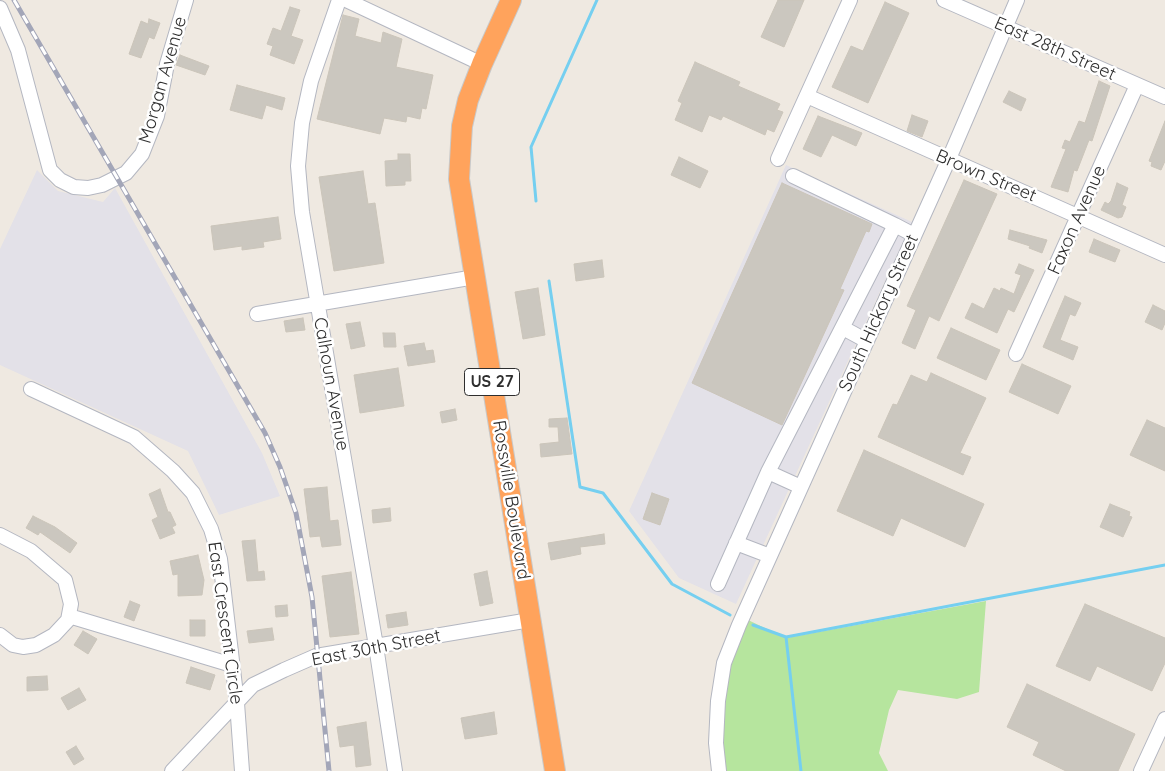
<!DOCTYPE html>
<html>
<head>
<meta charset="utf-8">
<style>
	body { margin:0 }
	canvas { display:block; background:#efe9e1 }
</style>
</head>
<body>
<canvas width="1165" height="771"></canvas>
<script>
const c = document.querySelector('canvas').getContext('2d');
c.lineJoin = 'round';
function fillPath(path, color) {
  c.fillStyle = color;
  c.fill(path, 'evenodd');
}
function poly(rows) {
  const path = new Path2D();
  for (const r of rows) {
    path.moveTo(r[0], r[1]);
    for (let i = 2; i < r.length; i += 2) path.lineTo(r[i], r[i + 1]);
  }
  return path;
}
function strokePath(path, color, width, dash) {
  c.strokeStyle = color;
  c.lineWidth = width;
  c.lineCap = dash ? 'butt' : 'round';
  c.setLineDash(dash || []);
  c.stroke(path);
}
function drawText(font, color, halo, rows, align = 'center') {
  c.font = font + ' Quicksand,sans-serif';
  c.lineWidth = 5;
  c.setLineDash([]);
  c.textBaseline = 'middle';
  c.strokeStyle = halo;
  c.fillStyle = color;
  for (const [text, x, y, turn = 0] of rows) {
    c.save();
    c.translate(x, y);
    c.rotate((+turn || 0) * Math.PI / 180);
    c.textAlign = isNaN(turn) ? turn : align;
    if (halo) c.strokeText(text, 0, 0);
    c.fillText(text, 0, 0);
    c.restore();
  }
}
fillPath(poly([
	[786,165,912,222,736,604,679,578,629,511],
	[37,170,58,191,103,202,115,188,262,453,280,496,219,515,188,451,0,365,0,249]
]), '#e3e1e8');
fillPath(poly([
	[986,601,979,692,957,699,898,690,889,710,879,753,888,771,724,771,723,731,728,674,740,637,748,620,786,638]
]), '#b6e59e');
strokePath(poly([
	[536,201,531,147,597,0],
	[549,281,580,487,603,493,672,584,730,615],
	[753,625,786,637,1165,565],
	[786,637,801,771]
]), '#75cff0', 3);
const building = poly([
	[778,0,804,0,784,47,761,37,778,0],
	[885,2,909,13,868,103,832,87,851,46,863,51,885,2],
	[290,7,300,10,291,36,303,40,294,64,270,55,273,46,267,44,273,28,281,31,290,7],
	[343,15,359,19,355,36,381,43,383,32,402,39,396,67,433,75,426,109,422,108,420,119,407,116,406,122,384,118,380,134,317,119,343,15],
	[149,19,160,23,154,39,149,37,141,58,129,54,141,21,148,24,149,19],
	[180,55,209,66,205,75,176,65,180,55],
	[695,62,740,82,738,86,780,104,777,110,783,112,774,132,767,129,765,135,723,116,721,120,709,115,702,132,675,120,682,103,678,101,695,62],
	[1099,81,1110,86,1092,141,1089,140,1077,171,1074,170,1068,192,1051,187,1066,149,1062,148,1065,140,1070,142,1079,121,1085,123,1099,81],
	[237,85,285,98,282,110,266,105,262,119,230,110,237,85],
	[1009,91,1026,99,1021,111,1003,102,1009,91],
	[912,115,928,121,922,137,907,131,912,115],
	[818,116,862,133,856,146,832,135,821,157,803,149,818,116],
	[1165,121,1165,161,1161,170,1151,166,1152,162,1149,161,1165,121],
	[398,154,410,154,411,181,405,181,405,185,386,186,385,161,398,160,398,154],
	[679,157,708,171,700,188,671,175,679,157],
	[363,171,368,204,375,203,384,263,334,271,319,177,363,171],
	[964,180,997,194,939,321,929,316,915,349,902,343,916,310,907,306,964,180],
	[782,183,872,224,869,232,866,231,840,289,844,290,782,425,692,383,782,183],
	[1117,183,1128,188,1122,205,1126,207,1122,217,1118,218,1101,210,1105,202,1108,204,1111,201,1117,183],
	[278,217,281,239,263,242,264,247,242,250,242,246,214,250,211,226,278,217],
	[1010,230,1047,240,1042,253,1029,248,1030,246,1008,239,1010,230],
	[1094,239,1120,250,1115,262,1089,252,1094,239],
	[602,260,604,277,576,281,574,264,602,260],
	[1019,264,1034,270,1014,312,1008,309,997,333,965,318,972,303,984,309,994,288,1000,291,1001,288,1014,294,1021,275,1015,273,1019,264],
	[538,288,545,335,523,339,515,292,538,288],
	[1065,296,1081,303,1075,316,1070,314,1060,340,1078,347,1073,360,1043,347,1065,296],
	[1153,305,1165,311,1165,323,1162,330,1145,322,1153,305],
	[303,318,305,330,286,332,284,321,303,318],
	[360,322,365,346,351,349,346,324,360,322],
	[951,328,1000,350,986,380,937,358,951,328],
	[383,333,395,333,396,347,384,347,383,333],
	[424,343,426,351,433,350,435,362,408,366,404,346,424,343],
	[1022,364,1071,386,1058,414,1009,392,1022,364],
	[398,368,404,406,360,413,354,375,398,368],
	[931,373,986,398,960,453,971,457,963,475,878,437,893,404,897,405,911,375,927,382,931,373],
	[455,409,457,420,442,423,440,412,455,409],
	[567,418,572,454,541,457,540,444,559,442,558,427,549,427,549,419,567,418],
	[1147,420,1165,428,1165,471,1130,455,1147,420],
	[864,450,984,504,965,547,901,518,893,536,837,511,864,450],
	[327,487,330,521,338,520,341,545,322,547,320,536,310,537,304,489,327,487],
	[160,489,168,512,170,512,176,525,172,527,175,533,160,539,152,520,158,517,149,494,160,489],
	[652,493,669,499,660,525,643,519,652,493],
	[1110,504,1130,512,1129,516,1132,517,1123,537,1100,527,1110,504],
	[390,508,391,521,373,523,372,510,390,508],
	[33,516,55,527,77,543,70,553,40,532,38,535,26,528,33,516],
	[604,534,605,544,580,547,581,554,551,560,548,543,604,534],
	[255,540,258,572,264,571,265,580,247,581,242,541,255,540],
	[198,555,204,580,202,595,178,596,178,574,173,575,170,561,198,555],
	[487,571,493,603,480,606,474,574,487,571],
	[351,572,359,634,330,637,322,576,351,572],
	[130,601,140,605,134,621,124,617,130,601],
	[1085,604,1165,638,1165,663,1152,691,1097,666,1090,681,1056,666,1085,604],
	[287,605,288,616,276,617,275,606,287,605],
	[406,612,408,625,388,628,386,615,406,612],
	[190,620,205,620,205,636,190,636,190,620],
	[272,628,274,640,249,643,247,631,272,628],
	[83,631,97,639,88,654,74,645,83,631],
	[191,667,215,675,210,690,186,683,191,667],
	[47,676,48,690,27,691,27,677,47,676],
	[1027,684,1135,734,1118,771,1066,771,1033,755,1039,742,1007,727,1027,684],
	[79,688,86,700,68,710,61,698,79,688],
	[494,712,497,734,465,739,461,718,494,712],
	[366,722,371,765,356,767,354,745,340,747,337,727,366,722],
	[76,746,84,759,74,765,66,752,76,746]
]);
fillPath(building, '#cbc7bf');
strokePath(building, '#cbc5ba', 1);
const minor = poly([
	[339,0,311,81,302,123,298,166,302,212,376,646,395,771],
	[346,0,482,64],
	[944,0,1165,97],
	[0,8,18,50,50,170,60,180,74,187,88,188,102,185,126,173,142,154,157,116,167,64,186,0],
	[807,96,1165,255],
	[778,159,850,0],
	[793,176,895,225],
	[257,314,475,277],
	[843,328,867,341],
	[1016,354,1137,85],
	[31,389,134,437,173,471,193,493,211,529,220,559,237,703,242,771],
	[768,472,801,487],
	[0,535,31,551,65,580,71,604,68,620,54,635,36,645,23,647,13,645,0,635],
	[736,543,770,556],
	[718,584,768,472,895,225,914,235],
	[69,616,232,665],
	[172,771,253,685,284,670,316,656,530,620],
	[719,771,716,743,718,701,724,663,739,625,948,161,1017,0],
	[1141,771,1165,719]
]);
const highway = poly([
	[511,0,482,64,468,100,462,126,459,179,555,771]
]);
strokePath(minor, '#b4b7c1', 16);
strokePath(highway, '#c9c9c9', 22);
strokePath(minor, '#fff', 14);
strokePath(highway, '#ffa35c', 20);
const rail = poly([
	[14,0,265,433,280,467,296,513,312,597,329,771]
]);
strokePath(rail, '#a3a6b8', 5);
strokePath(rail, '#fff', 3, [9]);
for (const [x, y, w] of [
	[492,382,55]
]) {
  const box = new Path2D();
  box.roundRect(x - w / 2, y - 13.5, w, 27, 4);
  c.fillStyle = '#fff';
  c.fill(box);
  strokePath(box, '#2e2e2e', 1);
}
drawText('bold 16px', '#2e2e2e', null, [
	["US 27",492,382]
]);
drawText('18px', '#2e2e2e', '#fff', [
	["East 28th Street",1055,49,24],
	["Morgan Avenue",163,80,-74],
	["Brown Street",986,176,23],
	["Faxon Avenue",1077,220,-66],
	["South Hickory Street",879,313,-66],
	["Calhoun Avenue",331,384,80],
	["Rossville Boulevard",511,500,81],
	["East Crescent Circle",225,623,82],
	["East 30th Street",376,648,-11]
]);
</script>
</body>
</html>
